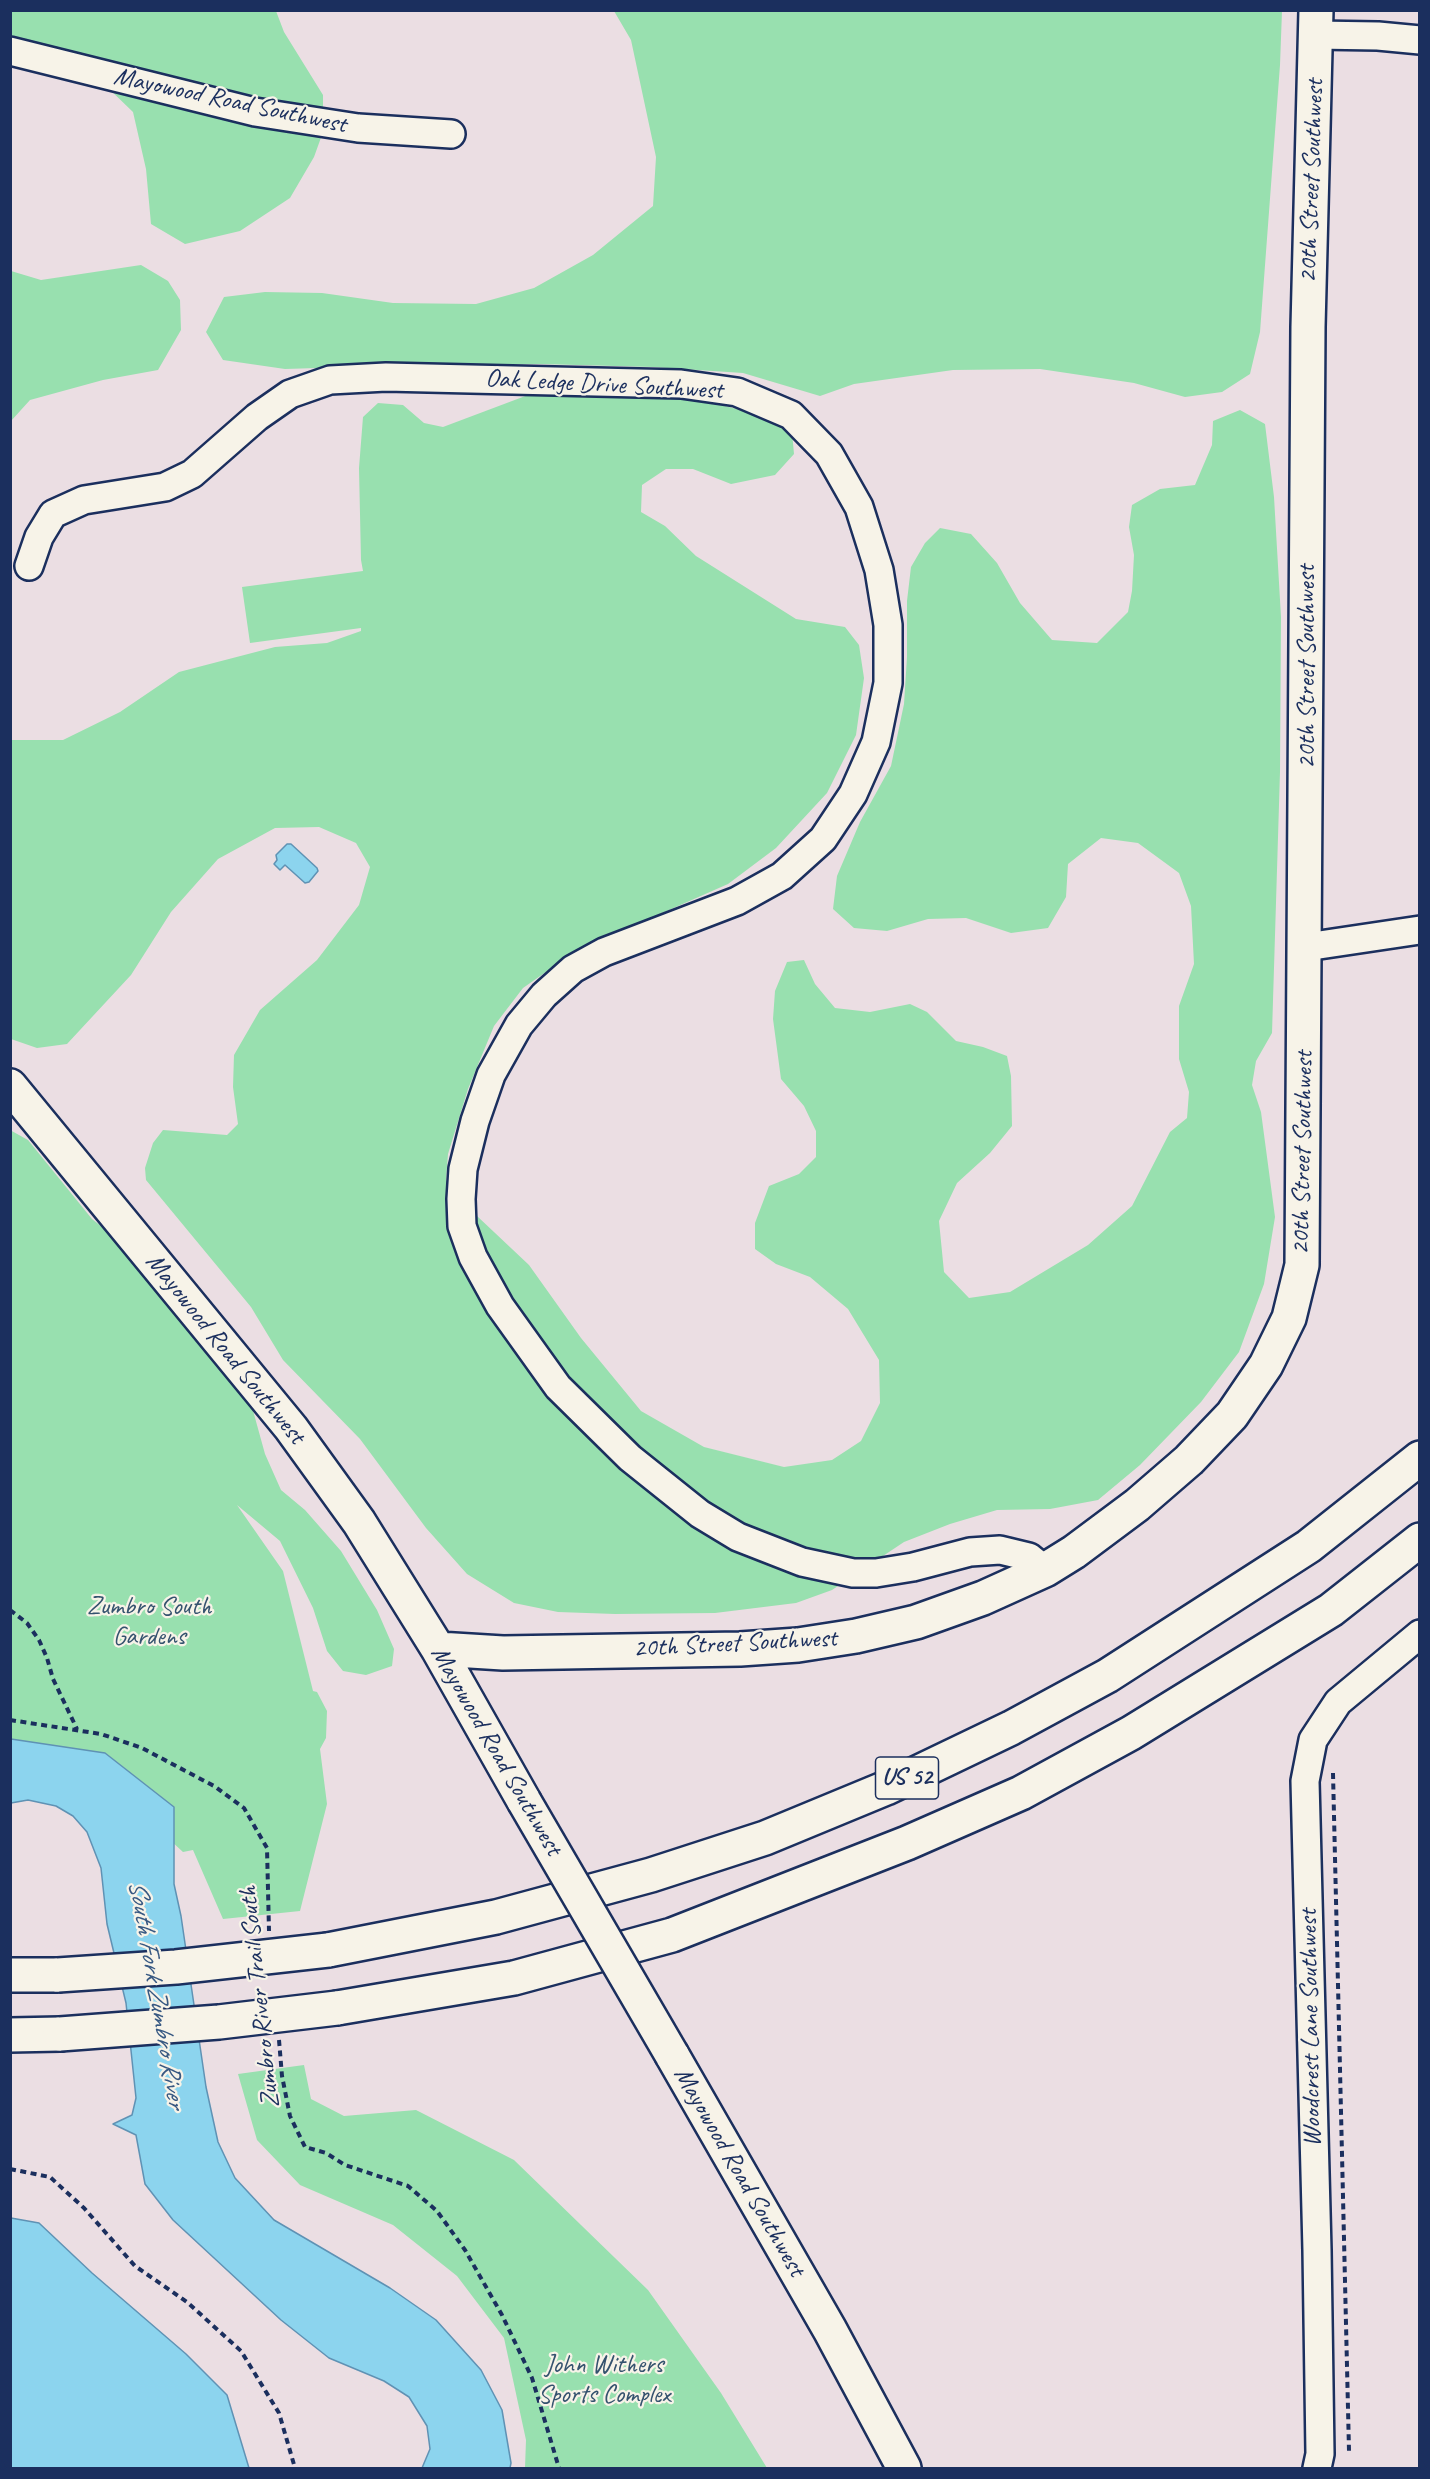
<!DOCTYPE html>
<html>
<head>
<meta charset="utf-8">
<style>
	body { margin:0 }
	#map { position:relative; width:1430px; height:2479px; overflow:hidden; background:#ebdee3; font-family:Caveat,sans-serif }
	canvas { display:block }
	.frame { position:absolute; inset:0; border:12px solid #1b2f5e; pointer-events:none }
</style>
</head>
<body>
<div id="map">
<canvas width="1430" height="2479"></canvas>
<div class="frame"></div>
</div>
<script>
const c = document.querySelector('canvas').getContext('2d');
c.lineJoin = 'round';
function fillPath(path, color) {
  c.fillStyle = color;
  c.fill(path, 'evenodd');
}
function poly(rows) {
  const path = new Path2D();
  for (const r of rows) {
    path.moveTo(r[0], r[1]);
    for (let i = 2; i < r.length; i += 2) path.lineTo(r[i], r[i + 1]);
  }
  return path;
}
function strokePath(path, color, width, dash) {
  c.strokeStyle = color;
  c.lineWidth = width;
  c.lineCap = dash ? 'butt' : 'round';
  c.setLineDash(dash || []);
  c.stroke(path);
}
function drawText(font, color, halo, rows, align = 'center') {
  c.font = font + ' Caveat,sans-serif';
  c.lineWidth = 4.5;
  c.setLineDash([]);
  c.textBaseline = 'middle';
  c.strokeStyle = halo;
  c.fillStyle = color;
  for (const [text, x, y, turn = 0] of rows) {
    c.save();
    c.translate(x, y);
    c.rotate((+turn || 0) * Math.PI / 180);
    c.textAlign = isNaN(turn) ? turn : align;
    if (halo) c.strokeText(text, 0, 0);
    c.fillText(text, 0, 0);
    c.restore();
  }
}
fillPath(poly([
	[10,11,276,11,284,32,323,95,323,132,314,157,290,198,240,231,185,244,151,224,146,169,133,112,75,56,11,43],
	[614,11,1282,11,1280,65,1260,332,1250,374,1222,392,1185,397,1134,383,1040,369,953,370,854,384,820,396,743,373,652,367,539,364,382,366,285,369,223,360,206,332,224,297,265,292,322,293,393,303,476,304,534,288,593,255,653,206,656,157,631,40],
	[141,265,168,281,180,300,181,330,158,370,103,380,30,400,11,421,11,271,41,280],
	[576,393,661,394,717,404,761,415,792,432,794,454,775,475,731,484,693,469,666,469,642,485,641,512,665,526,696,556,796,619,845,627,859,645,864,678,856,735,827,793,776,848,728,884,576,951,523,988,494,1026,468,1089,448,1154,446,1180,477,1216,529,1265,581,1338,641,1411,704,1447,784,1467,832,1460,861,1441,880,1403,879,1360,848,1309,810,1277,776,1264,755,1249,755,1223,769,1186,799,1174,816,1157,816,1131,804,1106,781,1079,773,1019,775,991,787,962,804,960,815,984,835,1008,870,1012,910,1004,927,1012,956,1041,983,1047,1007,1056,1011,1076,1012,1126,990,1153,957,1183,939,1221,944,1272,969,1298,1010,1292,1088,1245,1132,1206,1170,1132,1187,1118,1189,1092,1179,1059,1179,1006,1194,964,1191,906,1179,873,1138,843,1101,838,1068,864,1066,897,1048,928,1011,933,966,918,928,919,887,931,854,928,833,909,837,876,860,822,891,766,904,704,907,657,907,601,911,567,925,543,940,528,971,534,997,563,1020,603,1052,640,1097,643,1128,612,1132,591,1134,555,1129,527,1132,505,1160,489,1195,485,1212,445,1213,421,1240,410,1265,424,1274,497,1281,617,1280,772,1272,1033,1256,1061,1252,1085,1261,1112,1275,1217,1264,1284,1239,1352,1201,1402,1140,1465,1098,1500,1050,1509,997,1510,950,1524,904,1542,832,1590,796,1603,715,1613,615,1614,558,1612,514,1603,467,1574,426,1528,360,1439,283,1360,251,1307,146,1180,145,1168,153,1143,163,1130,227,1135,238,1124,233,1087,234,1055,260,1010,317,960,359,905,370,867,356,843,319,827,275,828,218,859,171,912,131,975,67,1044,37,1048,11,1039,11,740,63,740,120,712,179,672,275,647,327,643,361,631,361,628,250,643,242,587,363,571,361,560,359,468,363,417,378,403,403,405,424,423,443,427,528,395],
	[10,1130,28,1140,92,1219,126,1246,249,1396,265,1454,281,1490,305,1510,341,1551,377,1610,394,1649,392,1666,366,1675,343,1671,327,1651,313,1608,280,1541,237,1505,283,1571,313,1691,317,1692,327,1711,326,1738,320,1749,327,1804,300,1911,223,1919,193,1850,183,1852,157,1828,11,1754],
	[304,2065,311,2099,344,2116,416,2110,514,2160,648,2290,721,2393,767,2468,525,2468,526,2440,504,2338,457,2276,393,2225,300,2185,257,2140,238,2074]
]), '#98e0af');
const water = poly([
	[287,844,291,844,317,868,318,871,309,882,305,883,285,865,280,870,274,864,277,860,276,855,287,844],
	[11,1739,105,1753,174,1807,174,1884,181,1916,206,2087,218,2142,235,2178,274,2220,390,2288,436,2320,481,2370,502,2410,511,2463,510,2468,422,2468,430,2449,427,2426,409,2397,384,2381,329,2358,281,2320,173,2220,145,2184,136,2135,113,2124,132,2115,136,2098,126,2003,107,1924,101,1868,87,1832,73,1816,56,1806,28,1800,11,1803,11,1739],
	[11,2218,39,2223,92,2273,186,2354,227,2395,249,2468,11,2468,11,2218]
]);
fillPath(water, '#8cd4ee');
strokePath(water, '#5f92b4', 1.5);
const street = poly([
	[1315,35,1378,36,1420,40],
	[10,51,255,112,358,128,451,134],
	[29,566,39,537,53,514,84,500,165,487,192,474,257,417,290,394,330,380,386,377,681,384,737,392,791,415,829,454,859,507,879,570,888,625,888,683,876,742,853,794,823,839,782,876,737,901,604,952,573,969,544,995,519,1025,491,1075,475,1121,463,1169,461,1199,462,1226,473,1257,500,1306,558,1387,630,1458,700,1514,738,1537,802,1562,853,1573,876,1573,913,1567,970,1552,1000,1550,1029,1557,1045,1570],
	[1306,947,1420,930],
	[1317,2468,1320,2454,1317,2250,1305,1781,1313,1740,1338,1702,1420,1634]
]);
const secondary = poly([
	[10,1086,291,1428,359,1522,438,1649,524,1801],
	[438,1649,503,1653,740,1649,798,1645,856,1636,916,1622,983,1598,1045,1570,1074,1552,1137,1505,1189,1460,1232,1415,1266,1365,1289,1318,1302,1265,1308,327,1316,10],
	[672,2055,830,2330,904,2468]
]);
const highway = poly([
	[328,1950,496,1917,651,1875,765,1838,886,1788,1011,1728,1107,1676,1309,1546,1420,1458],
	[10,1975,58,1975],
	[337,2008,514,1978,672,1935,907,1843,1021,1793,1131,1733,1331,1610,1420,1540],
	[10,2035,60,2034]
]);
strokePath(street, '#1b2f5e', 32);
strokePath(secondary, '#1b2f5e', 38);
strokePath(highway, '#1b2f5e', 38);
strokePath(poly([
	[10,1610,27,1623,39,1640,47,1658,53,1679,77,1729],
	[10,1720,101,1734,142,1748,214,1786,244,1808,267,1848,269,1931],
	[1333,1773,1349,2451],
	[279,2040,282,2076,290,2116,305,2147,326,2153,345,2165,408,2186,437,2211,465,2250,502,2315,532,2378,559,2468],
	[10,2169,50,2177,84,2208,135,2266,187,2302,241,2351,279,2413,295,2468]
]), '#1b2f5e', 4, [6, 4.5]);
strokePath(street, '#f7f3e8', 27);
strokePath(secondary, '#f7f3e8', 33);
strokePath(highway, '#f7f3e8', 33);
const secondaryBridge = poly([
	[524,1801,672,2055]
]);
const highwayBridge = poly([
	[58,1975,176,1967,328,1950],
	[60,2034,219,2022,337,2008]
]);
strokePath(secondaryBridge, '#1b2f5e', 38, []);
strokePath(highwayBridge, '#1b2f5e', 38, []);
strokePath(secondaryBridge, '#f7f3e8', 33);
strokePath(highwayBridge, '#f7f3e8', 33);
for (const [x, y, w] of [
	[907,1778,63]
]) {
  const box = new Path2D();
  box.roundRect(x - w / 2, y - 21, w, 42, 4.5);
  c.fillStyle = '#f7f3e8';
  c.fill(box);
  strokePath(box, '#1b2f5e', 1.5);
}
drawText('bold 24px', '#1b2f5e', null, [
	["US 52",907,1778]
]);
drawText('26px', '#1b2f5e', '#f7f3e8', [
	["Mayowood Road Southwest",230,101,12],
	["20th Street Southwest",1312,181,-88],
	["Oak Ledge Drive Southwest",604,385,3],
	["20th Street Southwest",1307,667,-90],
	["20th Street Southwest",1303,1153,-89],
	["Mayowood Road Southwest",225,1349,51],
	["20th Street Southwest",735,1644,-3],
	["Mayowood Road Southwest",496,1751,60],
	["Zumbro River Trail South",260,1997,-96],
	["Woodcrest Lane Southwest",1311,2028,-91],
	["Mayowood Road Southwest",739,2172,60]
]);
drawText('26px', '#34526e', '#f7f3e8', [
	["Zumbro South",149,1607],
	["Gardens",149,1637],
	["John Withers",604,2365],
	["Sports Complex",604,2395]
]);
drawText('italic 27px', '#375882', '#f7f3e8', [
	["South Fork Zumbro River",156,1994,80]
]);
</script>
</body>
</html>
